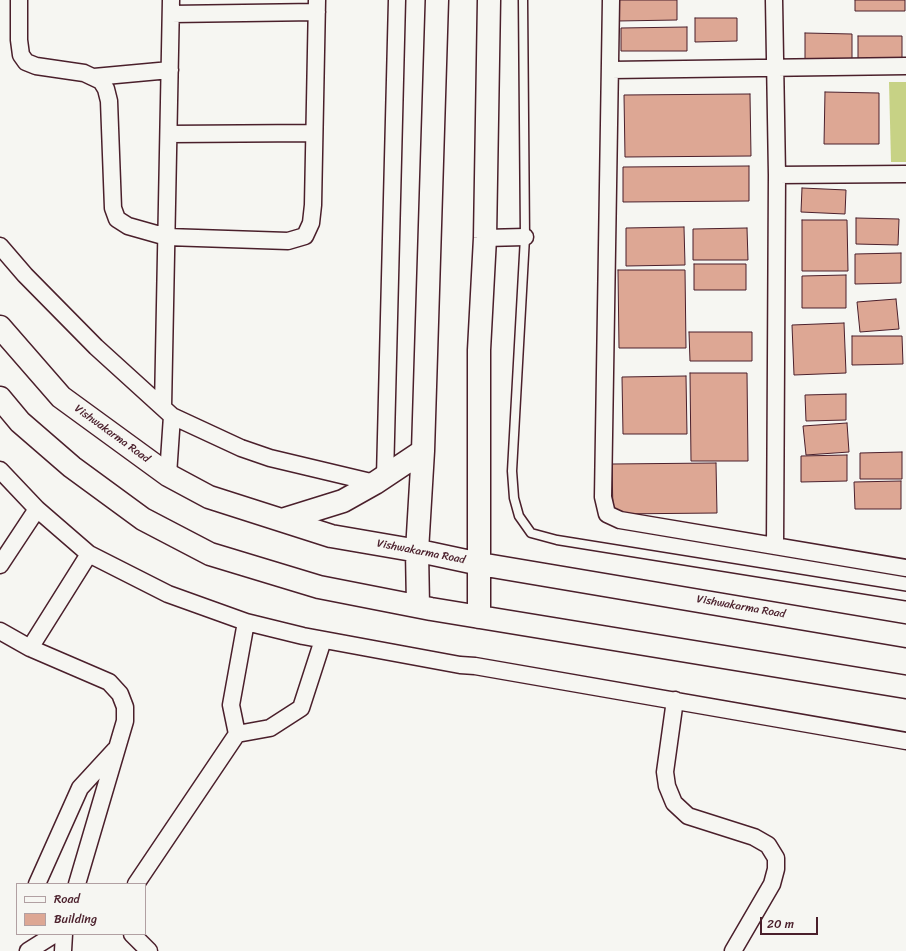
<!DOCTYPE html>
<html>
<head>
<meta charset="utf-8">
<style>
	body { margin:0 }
	#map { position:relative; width:906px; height:951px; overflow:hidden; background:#f6f6f2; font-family:Sriracha,sans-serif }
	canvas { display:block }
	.legend { position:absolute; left:16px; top:883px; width:130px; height:52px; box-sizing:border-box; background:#f6f6f2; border:1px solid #b1a0a2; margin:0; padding:5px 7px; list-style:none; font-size:12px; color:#4a1f2b }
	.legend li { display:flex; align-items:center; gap:8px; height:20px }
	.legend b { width:20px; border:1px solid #b1a0a2 }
	.scale { position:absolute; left:760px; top:917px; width:58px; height:18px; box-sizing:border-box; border:2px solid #4a1f2b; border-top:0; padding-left:5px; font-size:12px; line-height:14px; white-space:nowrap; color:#4a1f2b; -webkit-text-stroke:3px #f6f6f2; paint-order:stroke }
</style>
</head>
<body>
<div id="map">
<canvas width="906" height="951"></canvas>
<ul class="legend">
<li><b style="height:5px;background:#f6f6f2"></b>Road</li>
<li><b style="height:11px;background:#dda794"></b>Building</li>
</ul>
<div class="scale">20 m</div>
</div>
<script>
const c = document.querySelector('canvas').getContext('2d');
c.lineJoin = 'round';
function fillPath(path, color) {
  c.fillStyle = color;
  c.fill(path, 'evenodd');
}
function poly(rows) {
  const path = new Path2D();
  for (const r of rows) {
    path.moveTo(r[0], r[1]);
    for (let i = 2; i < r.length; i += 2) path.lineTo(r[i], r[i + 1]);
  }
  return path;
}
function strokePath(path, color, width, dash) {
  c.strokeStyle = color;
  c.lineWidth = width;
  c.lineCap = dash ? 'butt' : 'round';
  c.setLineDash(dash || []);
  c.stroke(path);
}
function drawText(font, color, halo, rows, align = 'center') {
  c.font = font + ' Sriracha,sans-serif';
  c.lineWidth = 3;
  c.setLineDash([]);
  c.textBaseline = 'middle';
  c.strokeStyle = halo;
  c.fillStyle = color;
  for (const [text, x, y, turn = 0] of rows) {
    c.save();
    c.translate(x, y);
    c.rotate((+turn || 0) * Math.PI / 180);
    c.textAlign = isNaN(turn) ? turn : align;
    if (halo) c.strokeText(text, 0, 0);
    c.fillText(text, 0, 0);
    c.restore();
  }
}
fillPath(poly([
	[889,82,906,82,906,162,891,162]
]), '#c7d285');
const building = poly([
	[617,0,677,0,677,20,618,21,617,0],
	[855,0,905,0,905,11,855,11,855,0],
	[695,18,737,18,737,41,695,42,695,18],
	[687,27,687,51,621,51,621,28,687,27],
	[805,33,852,34,852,63,805,62,805,33],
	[858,36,902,36,902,64,858,64,858,36],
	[825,92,879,93,879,144,824,144,825,92],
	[750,94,751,156,625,157,624,95,750,94],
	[749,166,749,201,623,202,623,167,749,166],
	[802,188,846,190,845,214,801,212,802,188],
	[856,218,899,219,898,245,856,244,856,218],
	[802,220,847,220,848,271,802,271,802,220],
	[684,227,685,265,626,266,626,228,684,227],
	[747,228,748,260,693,260,693,229,747,228],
	[901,253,901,283,855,284,855,254,901,253],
	[694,264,746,264,746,290,694,290,694,264],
	[618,270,685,270,686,348,619,348,618,270],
	[846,275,846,308,802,308,802,276,846,275],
	[896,299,899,329,860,332,857,302,896,299],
	[844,323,846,373,794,375,792,325,844,323],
	[689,332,752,332,752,361,690,361,689,332],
	[852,336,902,336,903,364,852,365,852,336],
	[690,373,747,373,748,461,691,461,690,373],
	[686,376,687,434,623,434,622,377,686,376],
	[846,394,846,420,806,421,805,395,846,394],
	[847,423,849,452,806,455,803,426,847,423],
	[902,452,902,479,860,479,860,453,902,452],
	[847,455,847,481,801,482,801,456,847,455],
	[716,463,717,513,613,514,612,464,716,463],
	[901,481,901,509,855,509,854,482,901,481]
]);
fillPath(building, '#dda794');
strokePath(building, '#4a1f2b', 1);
const lane = poly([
	[523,0,525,237,512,471,514,498,519,516,531,533,557,540,906,596]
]);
const street = poly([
	[19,0,19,40,21,55,26,62,36,66,84,73,101,81,106,89,109,101,113,208,117,219,128,226,167,237,288,241,305,236,311,223,313,205,317,0],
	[611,0,603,497,607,514,620,520,906,568],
	[774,0,777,175,775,546],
	[171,14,317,12],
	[611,70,906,66],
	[94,77,170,70],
	[169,134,314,133],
	[777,175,906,174],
	[485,238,525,237],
	[0,246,25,275,96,347,172,416,241,448,270,458,375,483],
	[163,407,171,0],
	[0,470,37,509,89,554,168,594,246,622,303,636,460,665,475,666,906,741],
	[168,475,172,416],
	[385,477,397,0],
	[0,565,37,509],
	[0,631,30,648,109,682,120,694,125,707,125,721,77,884],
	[30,648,89,554],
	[675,700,665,772,667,786,674,803,688,816,754,837,768,845,776,858,776,869,772,884,733,951],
	[237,734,231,705,246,622],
	[37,884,80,788,115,750],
	[136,884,237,734,270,728,301,708,323,640],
	[132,934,149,951],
	[28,951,55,934],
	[63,951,64,934]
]);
const secondary = poly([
	[0,327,61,397,168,475,209,497,331,536,424,552,480,564,906,636],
	[0,398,20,422,72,467,143,519,210,554,319,587,431,609,906,687],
	[282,520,343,501,375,483,423,451],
	[418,606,417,551,423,451,437,0],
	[479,617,479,350,485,238,489,0]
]);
strokePath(lane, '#4a1f2b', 11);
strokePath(street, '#4a1f2b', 19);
strokePath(secondary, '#4a1f2b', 25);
strokePath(lane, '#f6f6f2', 8);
strokePath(street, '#f6f6f2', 16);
strokePath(secondary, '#f6f6f2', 22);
drawText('11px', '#4a1f2b', '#f6f6f2', [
	["Vishwakarma Road",112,434,36],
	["Vishwakarma Road",421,552,11],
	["Vishwakarma Road",741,607,10]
]);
</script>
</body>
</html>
